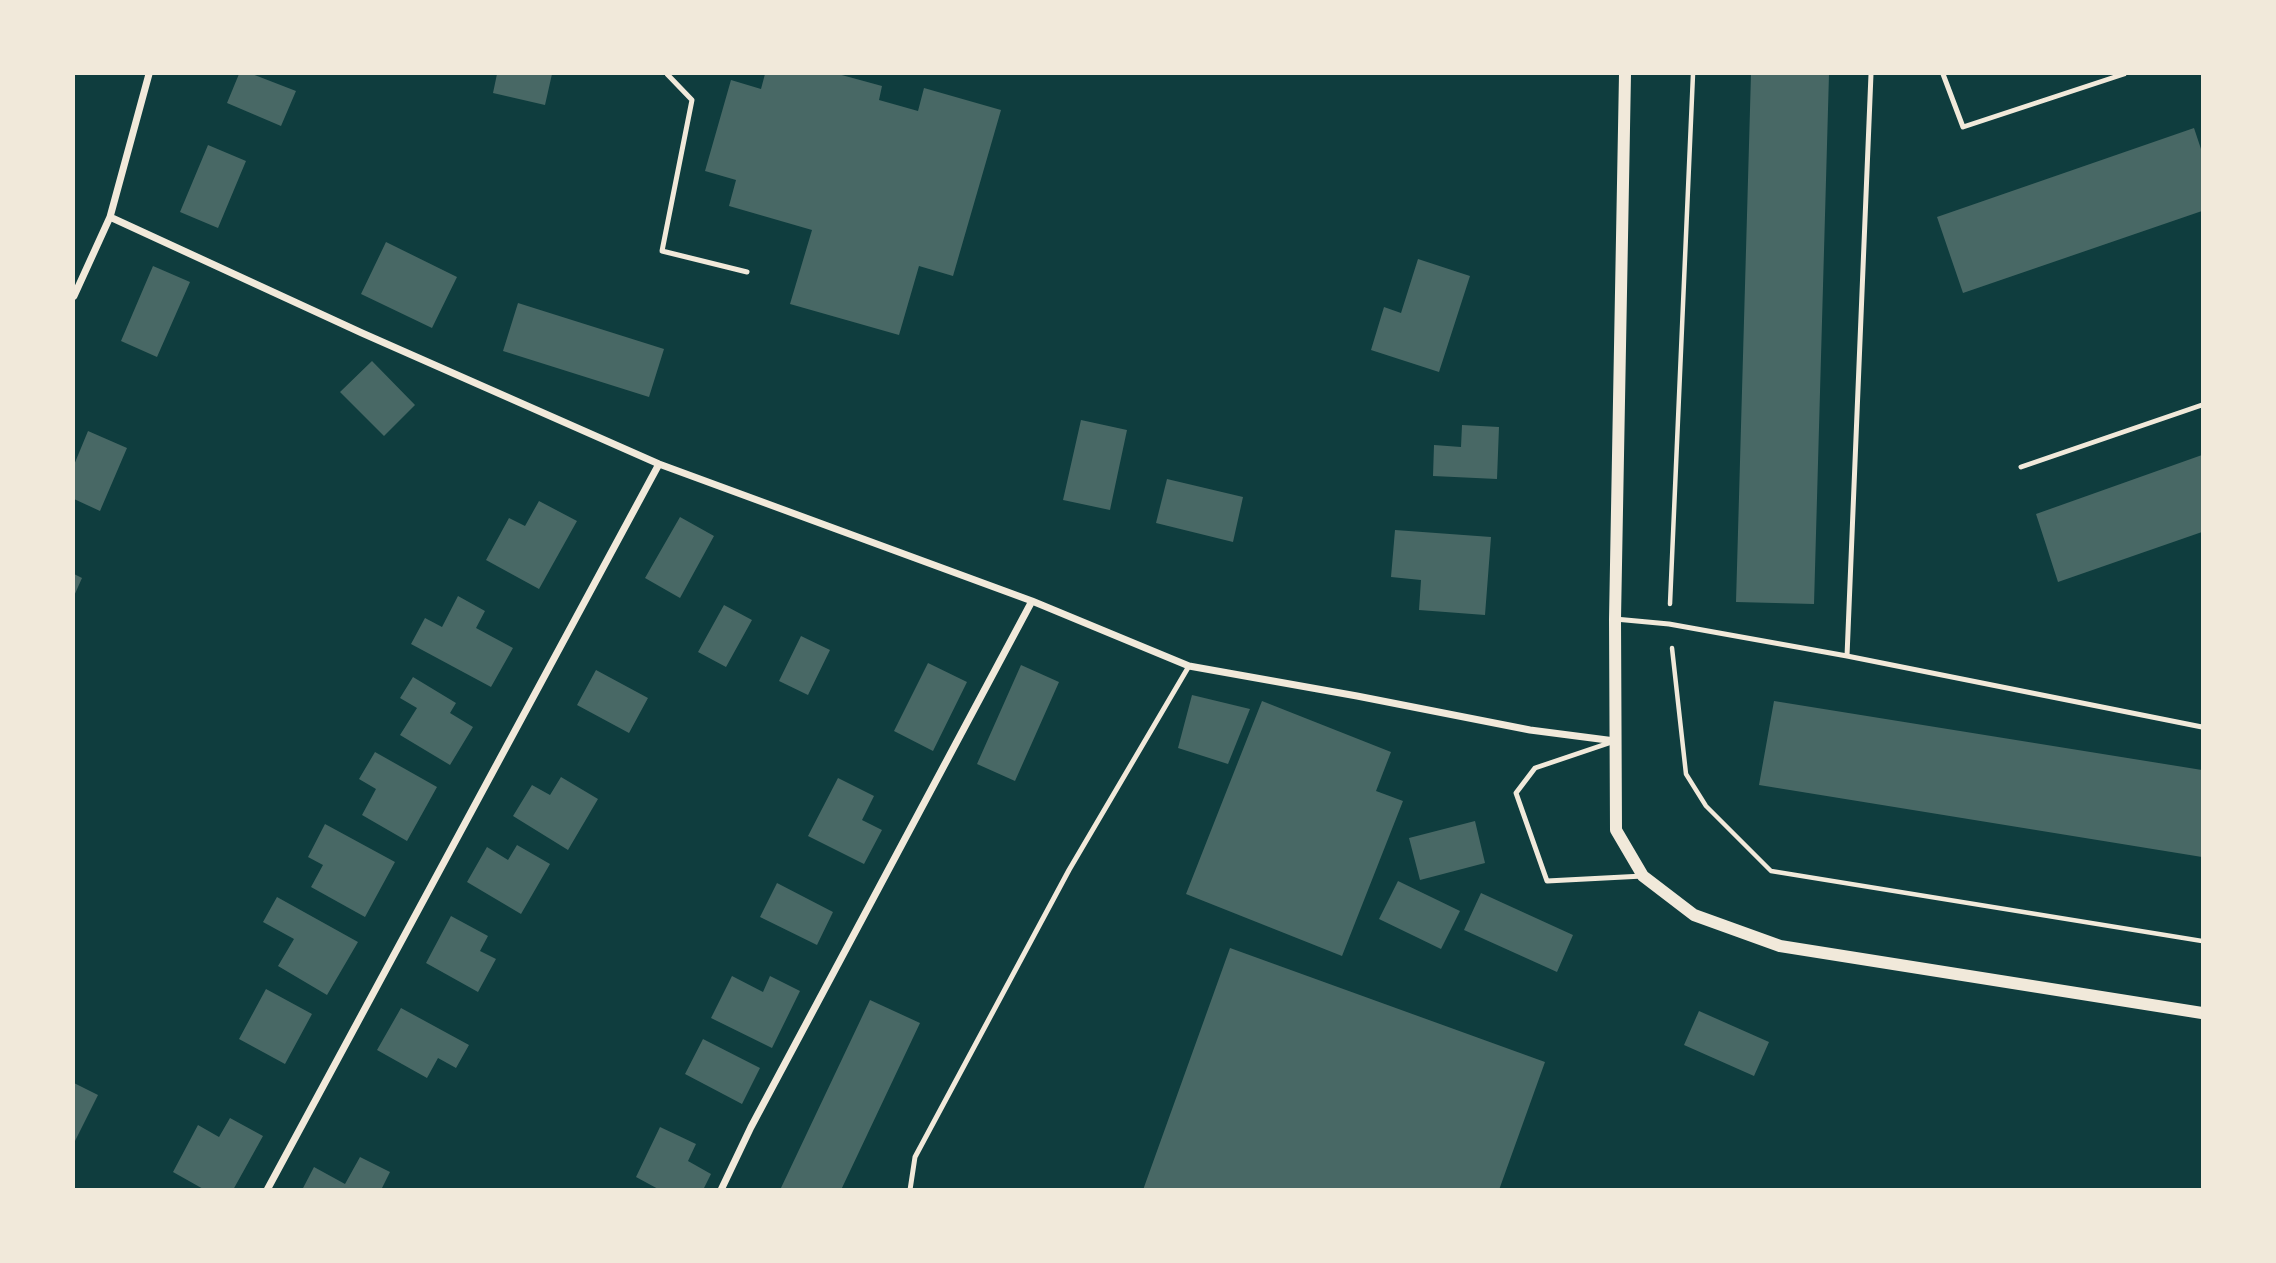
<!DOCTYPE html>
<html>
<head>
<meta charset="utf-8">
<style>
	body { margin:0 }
	#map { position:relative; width:2276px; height:1263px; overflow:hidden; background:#0f3d3e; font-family:Lora,serif }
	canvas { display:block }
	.frame { position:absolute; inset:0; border:75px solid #f1e9da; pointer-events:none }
</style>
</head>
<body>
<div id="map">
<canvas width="2276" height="1263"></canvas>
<div class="frame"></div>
</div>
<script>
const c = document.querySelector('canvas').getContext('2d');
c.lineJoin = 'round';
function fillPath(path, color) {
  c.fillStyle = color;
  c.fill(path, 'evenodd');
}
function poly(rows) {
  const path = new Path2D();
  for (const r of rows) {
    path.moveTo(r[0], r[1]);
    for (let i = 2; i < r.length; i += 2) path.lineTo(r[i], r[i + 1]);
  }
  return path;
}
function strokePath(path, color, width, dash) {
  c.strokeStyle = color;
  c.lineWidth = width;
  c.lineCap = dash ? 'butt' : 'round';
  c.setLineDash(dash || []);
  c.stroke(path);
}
fillPath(poly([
	[239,74,252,74,296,91,281,126,227,103],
	[497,74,552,74,545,105,493,93],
	[765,74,838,74,882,86,879,100,918,111,924,88,1001,110,953,276,919,266,899,335,790,304,812,230,729,206,736,180,705,171,731,80,761,89],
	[1751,74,1829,74,1814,604,1736,602],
	[2194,128,2202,152,2202,211,1963,293,1937,217],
	[208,145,246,161,218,228,180,212],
	[386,242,457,277,432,328,361,294],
	[1418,259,1470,276,1439,372,1371,350,1384,307,1401,313],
	[153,266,190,282,157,357,121,341],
	[518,303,664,349,649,397,503,351],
	[372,361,415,405,384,436,340,392],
	[1081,420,1127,430,1110,510,1063,500],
	[1462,425,1499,427,1497,479,1433,476,1434,445,1461,447],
	[88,431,127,448,100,511,74,499,74,465],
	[2202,455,2202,532,2058,582,2036,514],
	[1167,479,1243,497,1233,542,1156,523],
	[539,501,577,521,539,589,486,560,509,518,525,526],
	[680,517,714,536,680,598,645,578],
	[1395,530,1491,537,1485,615,1419,610,1421,580,1391,577],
	[74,574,82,578,74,596],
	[458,596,485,611,476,628,513,648,491,687,411,644,425,618,442,627],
	[724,605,752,620,726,667,698,652],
	[801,636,830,650,808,695,779,681],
	[928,663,967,682,933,751,894,731],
	[1021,665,1059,682,1015,781,977,764],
	[596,670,648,698,629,733,577,705],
	[413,677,456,703,450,713,473,727,450,765,400,735,417,708,400,698],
	[1192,695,1250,709,1228,764,1178,748],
	[1262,701,1391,752,1376,791,1403,801,1342,956,1186,894],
	[1774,701,2202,770,2202,857,1759,785],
	[375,752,437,787,407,841,362,815,376,789,359,779],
	[561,777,598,799,568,850,513,816,532,785,550,795],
	[838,778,874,796,862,820,882,830,864,864,808,836],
	[1475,821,1485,863,1420,880,1409,838],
	[325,824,395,862,365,917,311,887,323,865,308,857],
	[517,845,550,864,521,914,467,882,487,847,508,860],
	[1398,881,1460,911,1441,949,1379,919],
	[777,883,833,912,817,945,760,917],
	[1481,893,1573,935,1557,972,1464,930],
	[277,897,358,942,327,995,278,966,294,939,263,922],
	[451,916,488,936,480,951,496,959,478,992,426,963],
	[1230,948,1545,1062,1499,1190,1143,1190],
	[732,976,763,992,770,976,800,991,772,1048,711,1018],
	[266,989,312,1014,285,1064,239,1039],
	[870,1000,920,1023,841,1190,780,1190],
	[401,1008,469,1045,456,1068,438,1058,427,1078,377,1050],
	[1699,1011,1769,1042,1754,1076,1684,1045],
	[703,1039,760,1068,742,1104,685,1074],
	[74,1083,98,1095,74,1143],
	[230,1118,263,1136,233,1190,205,1190,173,1172,198,1125,219,1137],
	[660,1127,696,1144,688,1161,711,1174,703,1190,660,1190,636,1177],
	[360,1157,390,1172,381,1190,302,1190,314,1167,345,1184]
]), '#486865');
strokePath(poly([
	[1670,604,1693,74],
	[1672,648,1686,774,1706,806,1771,871,2202,941]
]), '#f1e9da', 4.5);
strokePath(poly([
	[667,74,692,100,662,251,747,272],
	[1943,74,1963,127,2124,74],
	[2021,467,2202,405],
	[1615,619,1669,624,1847,656,2202,727],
	[1847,656,1871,74],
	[1612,742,1535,768,1516,793,1547,881,1643,876],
	[910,1190,915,1157,1069,870,1189,666]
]), '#f1e9da', 5);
strokePath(poly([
	[110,217,362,333,659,464,1032,601,1189,666,1357,696,1530,730,1615,741],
	[74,296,110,217,149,74],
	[267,1190,659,464],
	[721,1190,751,1127,1032,601]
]), '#f1e9da', 7);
strokePath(poly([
	[1625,74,1615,619,1616,830,1643,876,1694,915,1780,946,2202,1013]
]), '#f1e9da', 12);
</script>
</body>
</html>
